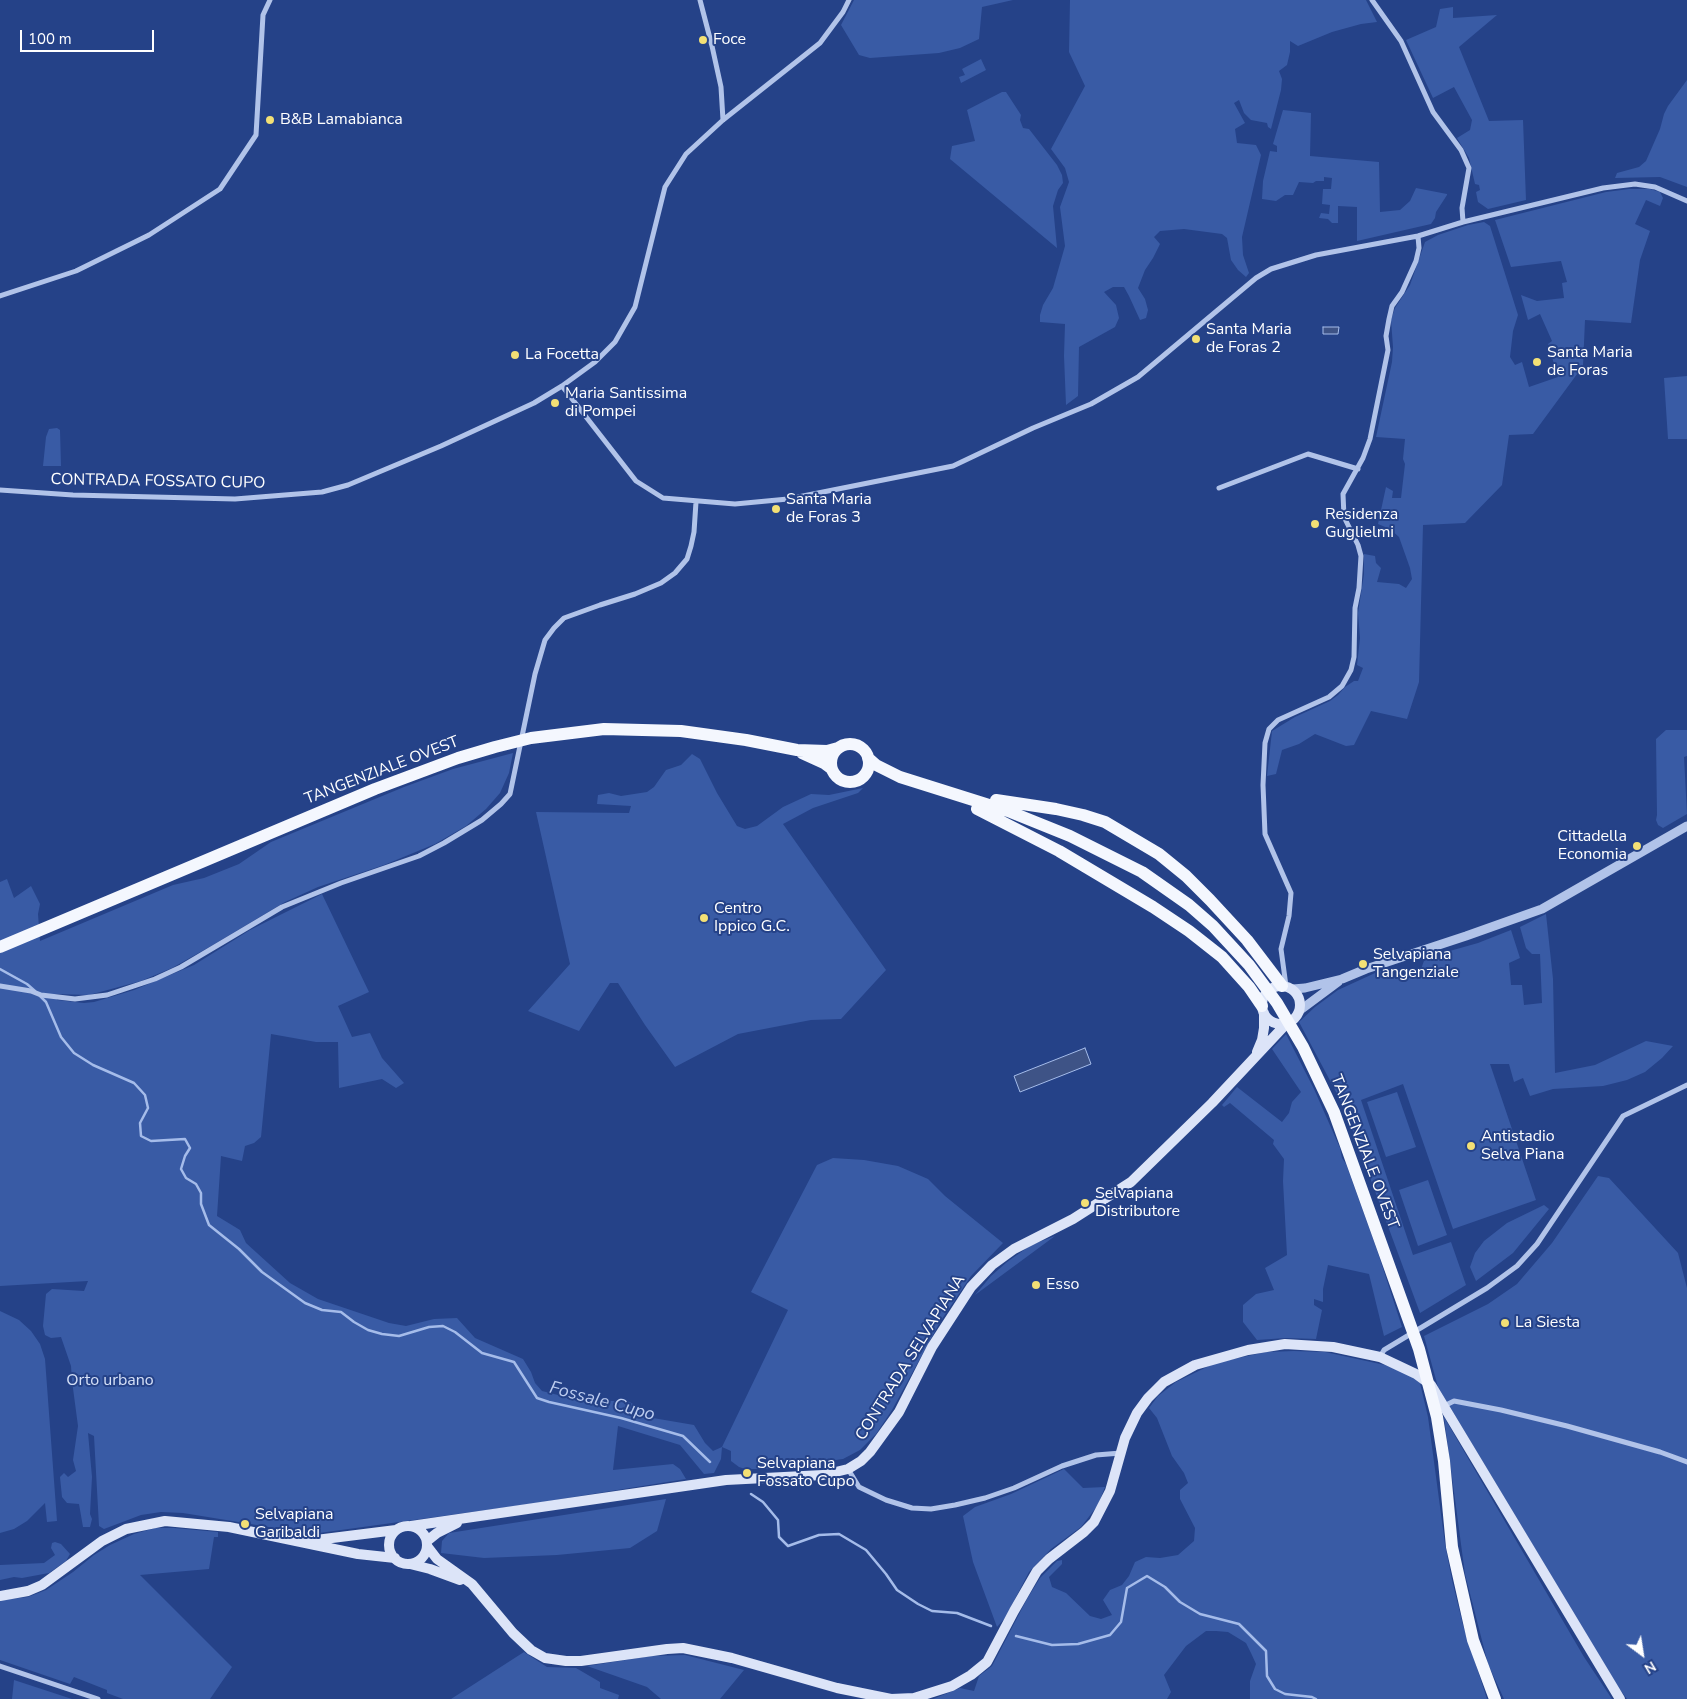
<!DOCTYPE html>
<html>
<head>
<meta charset="utf-8">
<style>
	body { margin:0 }
	#map { position:relative; width:1687px; height:1699px; overflow:hidden; background:#254288; font-family:"Nunito Sans",sans-serif }
	canvas { display:block }
	.north { position:absolute; left:1617px; top:1629px; width:50px; height:50px; -webkit-text-stroke:4px #254288; paint-order:stroke; rotate:149deg; font-size:14px; font-weight:700; line-height:20px; text-align:center; color:#fff }
	.north::after { content:''; display:block; margin:auto; width:18px; height:22px; background:#fff; clip-path:polygon(50% 0,100% 100%,50% 72%,0 100%) }
	.scale { position:absolute; left:20px; top:30px; width:134px; height:22px; box-sizing:border-box; border:2px solid #fff; border-top:0; padding-left:6px; font-size:15px; line-height:18px; white-space:nowrap; color:#fff; -webkit-text-stroke:4px #254288; paint-order:stroke }
</style>
</head>
<body>
<div id="map">
<canvas width="1687" height="1699"></canvas>
<div class="north">N</div>
<div class="scale">100 m</div>
</div>
<script>
const c = document.querySelector('canvas').getContext('2d');
c.lineJoin = 'round';
function fillPath(path, color) {
  c.fillStyle = color;
  c.fill(path, 'evenodd');
}
function poly(rows) {
  const path = new Path2D();
  for (const r of rows) {
    if (r.length === 3) {
      path.moveTo(r[0] + r[2], r[1]);
      path.arc(r[0], r[1], r[2], 0, 2 * Math.PI);
      continue;
    }
    path.moveTo(r[0], r[1]);
    for (let i = 2; i < r.length; i += 2) path.lineTo(r[i], r[i + 1]);
  }
  return path;
}
function strokePath(path, color, width, dash) {
  c.strokeStyle = color;
  c.lineWidth = width;
  c.lineCap = dash ? 'butt' : 'round';
  c.setLineDash(dash || []);
  c.stroke(path);
}
function drawText(font, color, halo, rows, align = 'center') {
  c.font = font + ' "Nunito Sans",sans-serif';
  c.lineWidth = 4;
  c.setLineDash([]);
  c.textBaseline = 'middle';
  c.strokeStyle = halo;
  c.fillStyle = color;
  for (const [text, x, y, turn = 0] of rows) {
    c.save();
    c.translate(x, y);
    c.rotate((+turn || 0) * Math.PI / 180);
    c.textAlign = isNaN(turn) ? turn : align;
    if (halo) c.strokeText(text, 0, 0);
    c.fillText(text, 0, 0);
    c.restore();
  }
}
fillPath(poly([
	[854,0,1013,0,982,7,979,39,960,48,939,53,870,58,859,55,841,25],
	[1070,0,1366,0,1377,22,1361,24,1332,32,1298,46,1290,41,1290,52,1287,65,1279,71,1282,79,1281,90,1271,129,1268,127,1267,123,1251,120,1244,113,1239,100,1234,103,1245,123,1235,129,1237,143,1256,145,1261,155,1242,237,1243,255,1249,273,1246,277,1238,270,1231,260,1227,238,1222,234,1184,229,1160,231,1154,237,1160,244,1153,258,1145,270,1138,288,1145,299,1148,310,1146,318,1140,320,1129,296,1124,287,1113,287,1104,292,1116,305,1119,318,1115,327,1079,347,1078,396,1066,405,1064,356,1065,324,1040,322,1040,315,1043,305,1053,288,1065,246,1060,207,1069,182,1065,168,1051,149,1085,86,1069,52],
	[1453,7,1453,18,1497,15,1459,47,1489,121,1523,120,1526,200,1488,209,1478,202,1476,192,1480,190,1479,185,1475,184,1469,158,1457,138,1470,130,1472,120,1454,87,1433,98,1406,40,1436,27,1440,9],
	[981,59,986,70,961,83,959,77,965,75,962,69],
	[1687,80,1687,187,1660,177,1615,178,1617,173,1639,167,1646,161,1660,129,1664,114,1668,106],
	[1002,92,1006,92,1021,115,1020,120,1023,128,1029,129,1057,165,1062,175,1063,183,1058,190,1053,206,1057,248,950,159,952,146,975,141,967,110],
	[1283,110,1311,113,1310,156,1379,162,1380,212,1400,210,1410,201,1416,188,1447,194,1447,195,1436,212,1435,218,1431,224,1357,241,1357,207,1338,206,1338,223,1332,223,1328,219,1319,218,1321,213,1329,214,1330,205,1322,204,1323,189,1331,189,1332,178,1324,177,1324,181,1316,181,1313,183,1299,182,1293,195,1285,195,1276,201,1262,199,1263,181,1270,151,1277,152,1277,146,1273,144],
	[1629,189,1650,189,1660,192,1663,198,1660,206,1646,200,1635,224,1650,231,1640,260,1631,323,1585,320,1583,366,1533,434,1509,435,1502,485,1465,523,1423,525,1419,682,1407,719,1371,711,1354,745,1346,746,1315,734,1299,744,1282,750,1276,774,1267,776,1272,731,1295,717,1330,701,1338,695,1345,687,1354,681,1358,681,1363,668,1357,665,1360,638,1358,613,1364,574,1364,554,1375,556,1376,563,1381,568,1377,582,1399,584,1406,588,1412,579,1410,568,1399,537,1390,529,1378,524,1386,487,1393,491,1392,498,1401,498,1405,464,1403,459,1405,439,1376,437,1392,362,1393,347,1391,320,1395,308,1410,285,1425,242,1438,235,1468,225,1484,222,1490,226,1518,315,1513,331,1510,357,1515,365,1522,362,1529,387,1558,377,1548,344,1552,341,1540,314,1528,320,1521,295,1537,301,1564,298,1562,283,1567,282,1561,261,1511,267,1495,220,1606,192],
	[1687,376,1687,439,1668,439,1664,378],
	[57,428,60,430,61,466,43,466,46,437,49,429],
	[1666,730,1687,730,1687,756,1684,757,1687,814,1663,828,1658,825,1656,820,1657,815,1656,739],
	[513,753,509,773,500,793,486,809,466,826,435,844,384,865,318,887,285,902,211,946,172,968,141,981,89,995,55,994,57,1000,84,1003,94,1002,134,990,194,965,250,930,322,894,369,992,338,1006,352,1037,370,1033,382,1058,404,1083,396,1088,382,1079,339,1088,338,1042,316,1042,271,1034,261,1137,254,1143,245,1146,242,1161,221,1156,217,1216,240,1230,246,1243,290,1283,318,1299,389,1323,406,1326,434,1319,457,1318,475,1338,523,1359,531,1372,535,1383,542,1391,578,1400,614,1401,626,1400,640,1408,653,1418,694,1425,705,1443,713,1451,722,1447,788,1310,751,1292,817,1165,833,1158,864,1160,898,1166,928,1179,945,1196,1003,1243,971,1276,940,1322,892,1410,876,1434,860,1450,843,1459,769,1469,745,1469,739,1467,731,1461,731,1451,722,1447,721,1459,714,1473,704,1474,680,1445,618,1426,613,1470,673,1464,680,1469,686,1479,530,1504,312,1534,183,1513,161,1512,141,1515,104,1529,99,1526,94,1436,88,1433,92,1477,90,1514,92,1519,90,1527,83,1527,79,1504,67,1503,62,1497,60,1477,64,1473,68,1477,76,1471,73,1460,78,1426,72,1381,71,1366,61,1337,51,1338,45,1335,43,1326,46,1294,52,1289,84,1291,88,1281,0,1286,0,882,7,879,14,898,31,886,40,904,38,914,40,941,173,885,204,878,239,864,271,842,404,787,453,769],
	[692,754,700,759,717,793,737,826,745,829,757,826,783,807,811,794,829,795,863,788,858,793,813,808,783,824,886,970,841,1019,811,1020,738,1034,675,1067,645,1025,618,983,610,983,579,1031,528,1011,570,964,536,812,629,813,631,806,597,804,598,795,609,793,621,796,647,792,654,787,666,770,681,765],
	[1546,914,1553,979,1555,1073,1595,1065,1646,1041,1673,1046,1662,1058,1645,1072,1627,1080,1603,1086,1553,1089,1530,1096,1523,1078,1514,1082,1509,1064,1490,1064,1536,1200,1453,1229,1403,1084,1361,1100,1413,1255,1451,1242,1466,1285,1420,1313,1344,1107,1299,1022,1315,1007,1338,990,1386,968,1396,979,1420,972,1425,958,1478,943,1511,930,1520,958,1509,963,1511,985,1522,985,1524,1005,1542,1003,1540,954,1532,954,1526,948,1520,927],
	[1286,1034,1314,1089,1340,1148,1342,1158,1346,1164,1377,1250,1402,1327,1384,1336,1369,1274,1328,1265,1323,1289,1323,1302,1314,1299,1314,1305,1322,1310,1316,1339,1286,1338,1257,1340,1243,1322,1243,1305,1256,1294,1274,1290,1265,1268,1287,1255,1283,1181,1284,1159,1273,1144,1274,1140,1230,1103,1224,1107,1222,1105,1237,1087,1282,1122,1289,1113,1292,1102,1301,1092,1272,1049],
	[1397,1092,1416,1147,1386,1157,1367,1102],
	[1598,1176,1609,1178,1678,1253,1687,1288,1687,1699,1627,1699,1618,1687,1438,1387,1424,1336,1488,1304,1517,1284,1552,1243],
	[1428,1180,1447,1235,1418,1246,1399,1190],
	[1544,1205,1549,1209,1513,1253,1476,1281,1470,1267,1475,1253,1484,1241,1507,1223],
	[1055,1236,975,1295,991,1276,1007,1262,1031,1245],
	[0,1311,19,1320,31,1331,40,1344,45,1359,57,1521,47,1522,45,1503,27,1521,14,1529,0,1533],
	[1294,1351,1325,1352,1385,1365,1407,1373,1420,1383,1428,1417,1445,1544,1452,1580,1463,1625,1487,1699,1250,1699,1250,1681,1256,1664,1251,1653,1246,1643,1228,1632,1216,1631,1206,1631,1186,1646,1164,1675,1171,1692,1167,1699,933,1699,960,1688,974,1691,979,1676,992,1666,1027,1599,1040,1578,1057,1561,1062,1560,1062,1564,1049,1577,1052,1587,1066,1593,1090,1616,1101,1619,1112,1615,1103,1600,1110,1590,1122,1585,1129,1576,1135,1562,1146,1557,1160,1558,1178,1555,1194,1541,1195,1528,1180,1499,1180,1490,1188,1483,1184,1473,1172,1456,1157,1418,1149,1408,1158,1396,1176,1382,1215,1363,1266,1352],
	[1444,1417,1584,1657,1612,1699,1504,1699,1488,1664,1465,1574],
	[1064,1469,1083,1488,1105,1487,1098,1505,1081,1527,1051,1549,1029,1572,1005,1618,997,1627,973,1562,963,1516,975,1507,1011,1494],
	[666,1499,657,1531,630,1548,557,1555,484,1558,441,1553,442,1541,449,1533],
	[155,1528,174,1528,218,1532,218,1537,214,1537,209,1569,140,1575,232,1667,210,1699,123,1699,107,1693,107,1690,74,1677,70,1684,0,1660,0,1600,28,1597,46,1590,73,1572,94,1555,110,1545,134,1534],
	[55,1542,61,1544,70,1554,66,1561,49,1573,22,1578,14,1577,0,1580,0,1565,44,1563,55,1555,51,1548,52,1543],
	[524,1652,547,1667,576,1668,600,1682,600,1688,619,1695,618,1699,451,1699],
	[685,1655,744,1670,720,1699,661,1699,647,1687,587,1666,651,1656],
	[14,1680,72,1699,12,1699]
]), '#395ba5');
const water = poly([
	[1323,327,1339,327,1338,334,1323,334,1323,327],
	[1085,1048,1091,1064,1020,1092,1014,1076,1085,1048]
]);
fillPath(water, '#3e5386');
strokePath(water, '#a5bcea', 1);
strokePath(poly([
	[0,969,27,984,35,991],
	[40,996,46,1002,61,1037,74,1053,93,1065,134,1083,145,1095,148,1108,140,1123,141,1136,151,1141,185,1139,190,1148,185,1156,181,1169,186,1178,196,1184,201,1193,201,1204,209,1225,239,1249,262,1272,305,1303,322,1310,341,1312,354,1322,368,1330,382,1334,399,1336,429,1327,443,1326,455,1332,482,1353,514,1362,537,1398,549,1402,621,1418,683,1436,710,1462],
	[751,1494,763,1502,778,1520,779,1537,788,1546,819,1535,839,1534,866,1550,886,1574,897,1590,918,1604,932,1611,957,1613,991,1626],
	[1016,1636,1052,1645,1078,1644,1110,1635,1121,1622,1127,1588,1147,1576,1165,1587,1180,1602,1200,1614,1239,1624,1266,1651,1267,1676,1275,1689,1285,1694,1312,1697,1316,1699]
]), '#a5bcea', 2.5);
strokePath(poly([
	[700,0,712,46,721,87,723,120],
	[1372,0,1401,41,1433,112,1461,150,1469,168,1462,208,1463,222],
	[0,296,76,271,149,235,220,189,256,135,263,15,270,0],
	[562,386,636,481,663,498,735,504,788,499,953,466,1033,428,1091,404,1138,377,1256,278,1271,269,1316,255,1418,236,1463,222,1603,188,1635,184,1655,187,1687,201],
	[1219,488,1308,454,1358,469],
	[0,490,73,495,235,499,322,492,348,485,441,446,534,403,562,386,595,362,615,342,635,307,665,187,686,154,723,120,820,43,843,12,849,0],
	[0,986,31,991,41,995,75,999,107,995,155,979,181,967,282,907,341,883,419,856,444,843,482,820,501,804,510,794,535,674,545,640,554,628,564,618,600,605,635,594,661,583,675,573,687,559,691,546,694,532,696,502],
	[1286,986,1281,949,1289,916,1291,893,1265,834,1263,785,1265,743,1269,729,1278,720,1329,697,1342,686,1351,670,1354,657,1355,608,1359,588,1361,556,1358,545,1344,517,1343,494,1363,458,1370,439,1388,350,1386,336,1389,319,1392,306,1402,292,1416,261,1419,248,1418,236],
	[1380,1357,1384,1350,1487,1288,1517,1266,1537,1244,1623,1116,1687,1085],
	[1444,1406,1454,1401,1501,1410,1567,1426,1660,1452,1687,1462],
	[848,1469,859,1487,886,1500,912,1508,931,1509,955,1505,985,1498,1014,1488,1062,1466,1096,1455,1121,1453],
	[0,1666,98,1699]
]), '#b1c3e9', 5);
strokePath(poly([
	[1293,989,1305,988,1342,979,1366,969,1466,936,1542,909,1687,826],
	[1299,1011,1338,982]
]), '#b1c3e9', 9);
strokePath(poly([
	[1281,1005,19],
	[1257,1052,1262,1040,1264,1028,1264,1013],
	[411,1526,726,1480,823,1475,848,1469,861,1461,870,1452,899,1412,932,1347,971,1287,992,1265,1014,1249,1073,1219,1131,1182,1212,1103,1287,1023],
	[408,1545,19],
	[308,1541,396,1530],
	[427,1541,437,1533,457,1523],
	[427,1546,437,1559,472,1584,513,1633,531,1650,545,1658,566,1661,581,1661,667,1649,683,1648,732,1658,837,1688,891,1699,914,1698,952,1686,971,1675,987,1662,1014,1611,1037,1571,1049,1559,1084,1532,1094,1522,1110,1491,1125,1438,1137,1413,1148,1398,1164,1382,1195,1365,1248,1350,1285,1344,1333,1347,1380,1357,1416,1374,1431,1385,1620,1699],
	[410,1564,430,1569,460,1580],
	[0,1596,28,1591,42,1585,102,1541,126,1529,165,1521,229,1527,358,1554,395,1558]
]), '#dce4f8', 10);
strokePath(poly([
	[850,763,19],
	[802,753,824,763,832,769],
	[868,758,876,765,900,777,1008,811,1070,836,1142,872,1189,905,1213,926,1249,965,1277,1003,1303,1047,1334,1112,1419,1349,1437,1417,1444,1461,1452,1547,1473,1640,1495,1699],
	[996,800,1056,809,1083,815,1105,822,1159,854,1186,876,1210,900,1247,940,1282,986],
	[977,809,1059,851,1153,907,1189,931,1222,957,1249,987,1262,1006],
	[0,947,375,789,458,758,495,747,531,738,604,729,681,731,746,740,797,750,827,751,838,748]
]), '#f4f7fe', 12);
for (const [x, y, r, color] of [
	[703,40,5,"#f3e075"],
	[270,120,5,"#f3e075"],
	[1196,339,5,"#f3e075"],
	[515,355,5,"#f3e075"],
	[1537,362,5,"#f3e075"],
	[555,403,5,"#f3e075"],
	[776,509,5,"#f3e075"],
	[1315,524,5,"#f3e075"],
	[1637,846,5,"#f3e075"],
	[704,918,5,"#f3e075"],
	[1363,964,5,"#f3e075"],
	[1471,1146,5,"#f3e075"],
	[1085,1203,5,"#f3e075"],
	[1036,1285,5,"#f3e075"],
	[1505,1323,5,"#f3e075"],
	[747,1473,5,"#f3e075"],
	[245,1524,5,"#f3e075"]
]) {
  const dot = new Path2D();
  dot.arc(x, y, r, 0, 2 * Math.PI);
  c.fillStyle = color;
  c.fill(dot);
  strokePath(dot, '#254288', 2);
}
drawText('16px', '#fff', '#254288', [
	["Foce",713,40],
	["B&B Lamabianca",280,120],
	["Santa Maria",1206,330],
	["de Foras 2",1206,348],
	["Santa Maria",1547,353],
	["de Foras",1547,371],
	["La Focetta",525,355],
	["Maria Santissima",565,394],
	["di Pompei",565,412],
	["Santa Maria",786,500],
	["de Foras 3",786,518],
	["Residenza",1325,515],
	["Guglielmi",1325,533],
	["Cittadella",1627,837,"right"],
	["Economia",1627,855,"right"],
	["Centro",714,909],
	["Ippico G.C.",714,927],
	["Selvapiana",1373,955],
	["Tangenziale",1373,973],
	["Antistadio",1481,1137],
	["Selva Piana",1481,1155],
	["Selvapiana",1095,1194],
	["Distributore",1095,1212],
	["Esso",1046,1285],
	["La Siesta",1515,1323],
	["Selvapiana",757,1464],
	["Fossato Cupo",757,1482],
	["Selvapiana",255,1515],
	["Garibaldi",255,1533]
], 'left');
drawText('16px', '#fff', '#254288', [
	["CONTRADA FOSSATO CUPO",158,482,1],
	["TANGENZIALE OVEST",382,771,-21],
	["TANGENZIALE OVEST",1364,1152,69],
	["CONTRADA SELVAPIANA",911,1358,-58]
]);
drawText('16px', '#d5e0f7', '#254288', [
	["Orto urbano",110,1381]
]);
drawText('italic 18px', '#bdcdf0', '#254288', [
	["Fossale Cupo",602,1402,15]
]);
</script>
</body>
</html>
